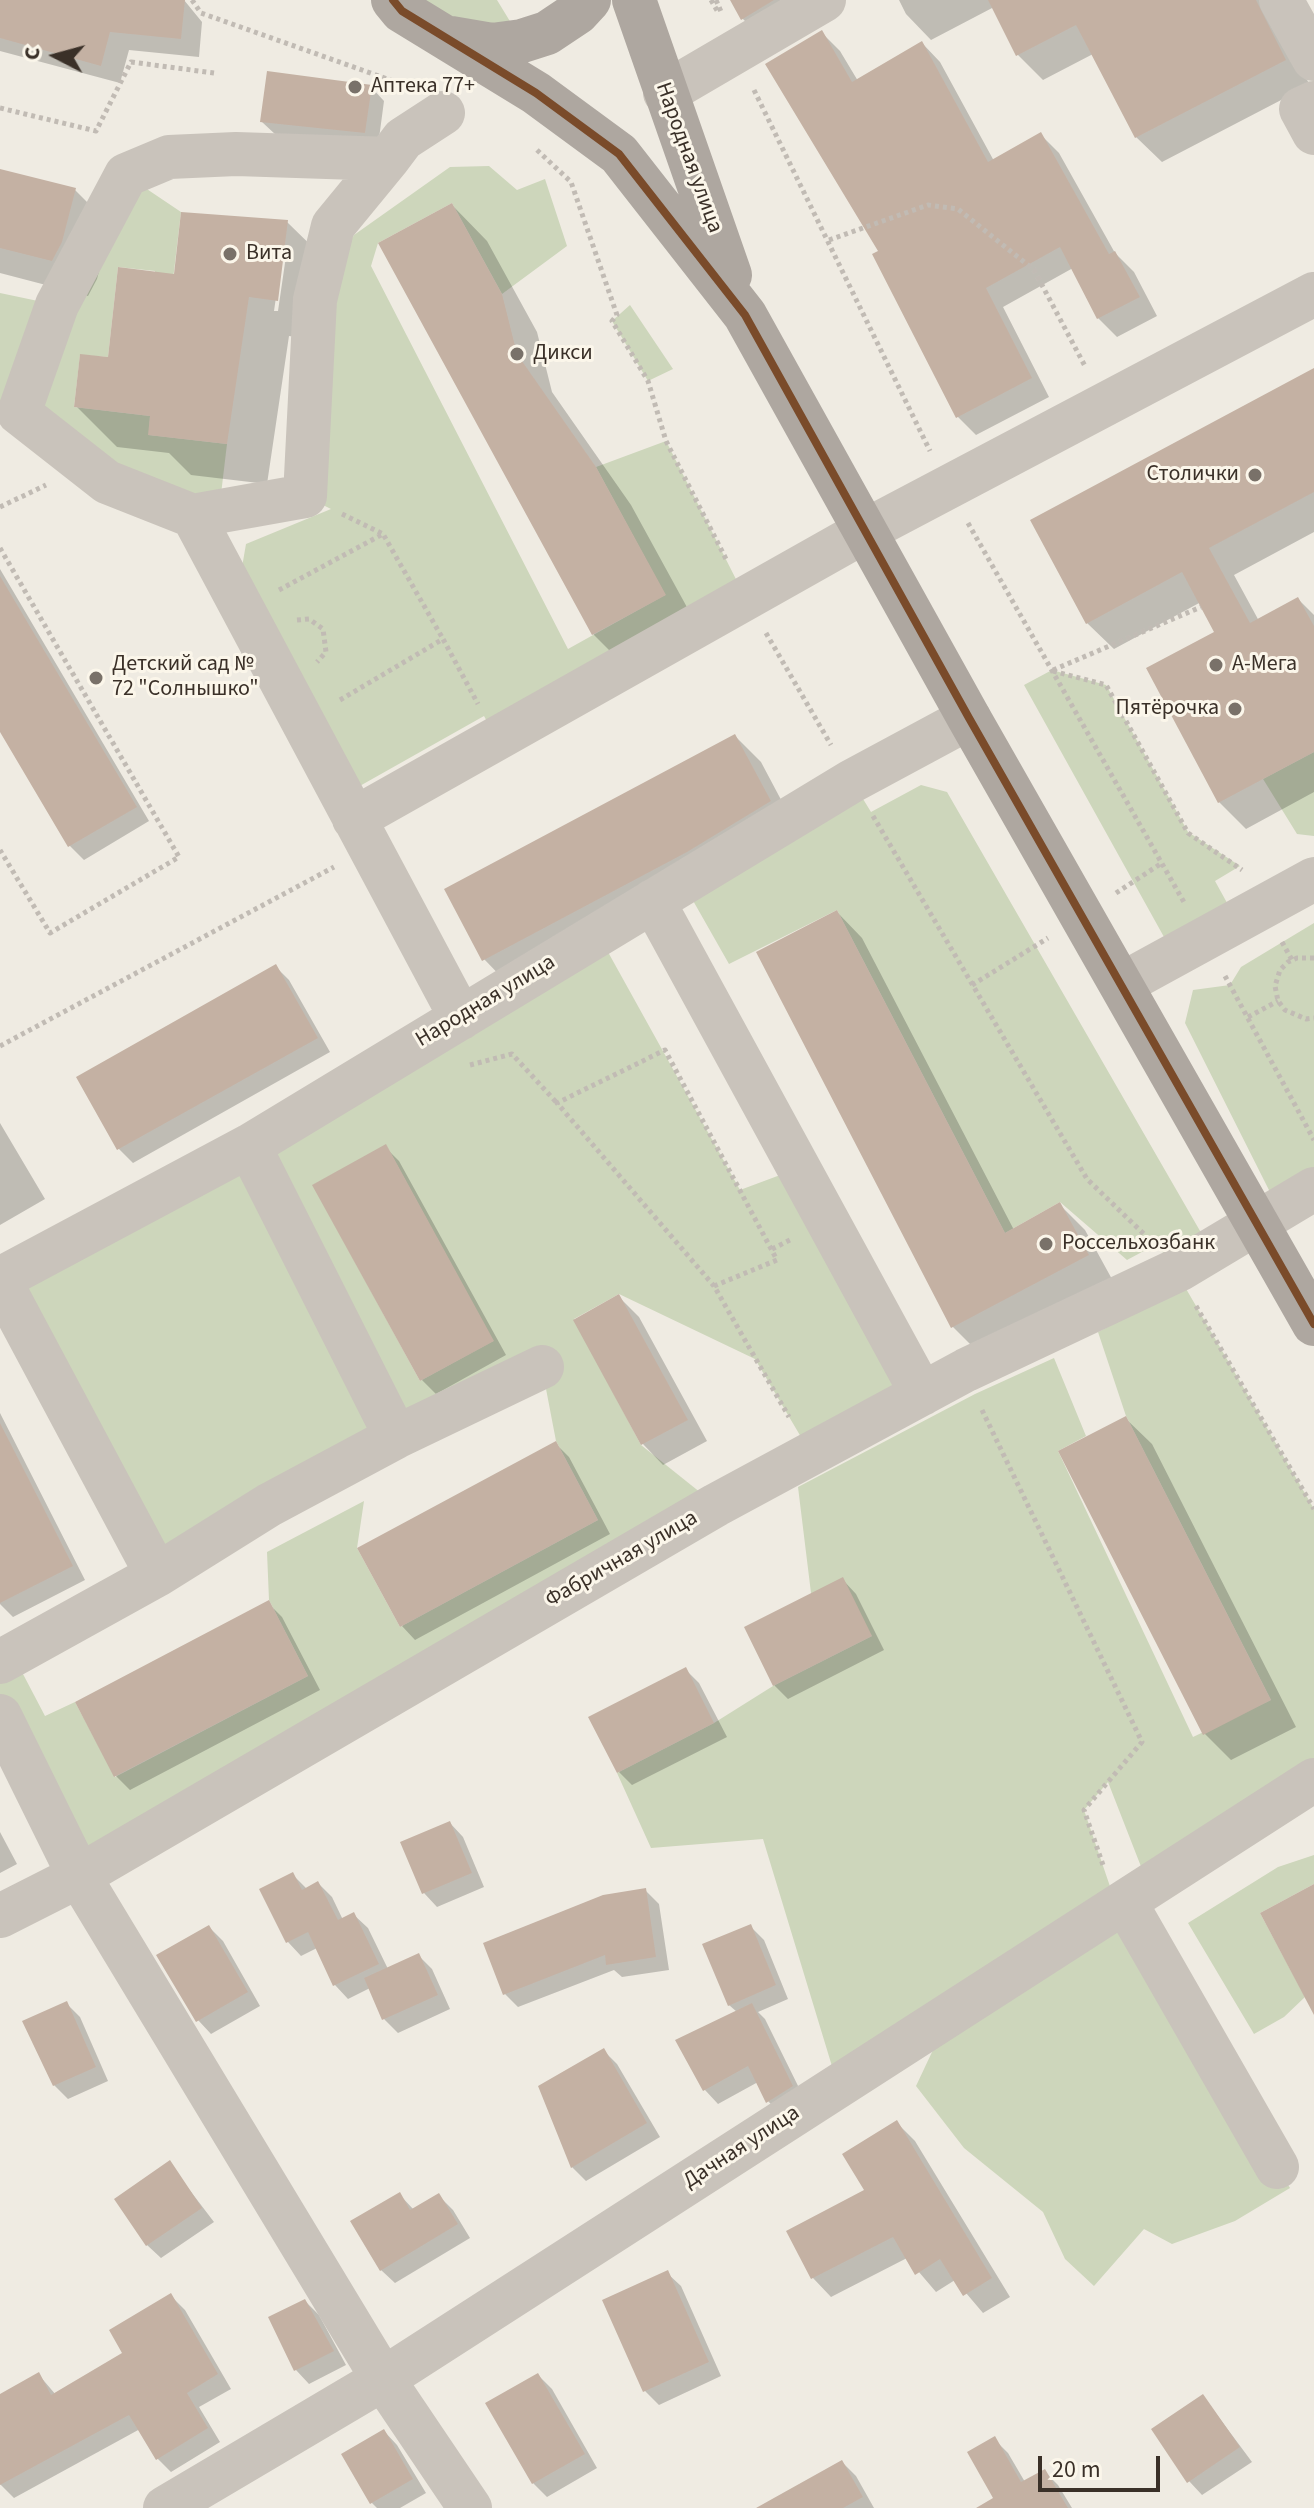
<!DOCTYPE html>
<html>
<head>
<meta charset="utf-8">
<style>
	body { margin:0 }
	#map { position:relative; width:1314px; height:2508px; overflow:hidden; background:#efebe2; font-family:"Source Sans 3",sans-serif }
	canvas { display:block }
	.north { position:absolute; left:16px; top:16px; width:80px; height:80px; -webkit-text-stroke:6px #fbf6ea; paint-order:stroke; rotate:276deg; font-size:22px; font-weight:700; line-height:32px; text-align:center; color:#3a3028 }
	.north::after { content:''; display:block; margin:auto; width:28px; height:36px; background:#3a3028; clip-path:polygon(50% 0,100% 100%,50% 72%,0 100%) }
	.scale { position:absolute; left:1038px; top:2456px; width:122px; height:36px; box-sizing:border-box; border:4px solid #3a3028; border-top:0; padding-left:10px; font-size:24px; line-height:28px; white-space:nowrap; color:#3a3028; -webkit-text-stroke:6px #fbf6ea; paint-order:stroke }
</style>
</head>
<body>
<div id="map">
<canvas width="1314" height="2508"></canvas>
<div class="north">С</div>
<div class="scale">20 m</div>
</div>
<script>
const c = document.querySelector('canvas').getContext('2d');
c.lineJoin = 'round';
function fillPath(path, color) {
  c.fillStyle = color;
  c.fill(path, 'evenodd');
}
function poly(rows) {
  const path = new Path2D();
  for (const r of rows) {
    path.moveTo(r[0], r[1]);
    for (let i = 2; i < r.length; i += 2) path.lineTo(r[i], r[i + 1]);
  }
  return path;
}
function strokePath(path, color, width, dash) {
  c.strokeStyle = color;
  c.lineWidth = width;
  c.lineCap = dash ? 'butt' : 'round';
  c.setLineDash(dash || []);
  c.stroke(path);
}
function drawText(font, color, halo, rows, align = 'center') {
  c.font = font + ' "Source Sans 3",sans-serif';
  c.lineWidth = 6;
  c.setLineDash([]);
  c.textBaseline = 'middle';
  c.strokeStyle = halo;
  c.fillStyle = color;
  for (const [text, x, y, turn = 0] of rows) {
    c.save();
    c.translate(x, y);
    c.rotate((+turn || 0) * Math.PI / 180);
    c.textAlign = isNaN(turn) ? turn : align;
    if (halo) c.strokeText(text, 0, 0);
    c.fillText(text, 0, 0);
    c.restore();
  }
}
fillPath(poly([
	[411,0,497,0,522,41,492,45],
	[489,166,517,190,545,179,567,246,502,294,452,203,378,243,371,266,568,649,665,595,596,467,666,441,745,597,496,738,484,716,342,796,241,573,246,544,331,509,305,496,315,300,354,235,450,167],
	[126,175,181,212,172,288,231,294,248,302,153,291,155,271,118,267,108,357,80,355,74,407,150,416,149,435,227,444,219,511,0,414,0,293,57,305],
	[630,305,673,369,648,381,612,321],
	[1052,670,1106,685,1188,832,1240,866,1215,881,1237,921,1174,955,1024,685],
	[1314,752,1314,836,1297,834,1263,779],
	[852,781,871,812,921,785,947,792,1211,1250,1180,1269,1155,1245,1127,1260,1060,1202,1005,1233,837,910,729,964,683,883],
	[1314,923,1314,1189,1279,1210,1185,1023,1193,990,1230,985,1241,967],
	[598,934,740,1190,799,1168,922,1394,811,1454,755,1359,619,1294,574,1319,641,1445,716,1505,79,1876,0,1716,0,1662,13,1655,45,1716,75,1702,115,1777,308,1676,269,1600,267,1552,364,1501,357,1548,400,1627,598,1520,556,1441,542,1368,157,1575,0,1281],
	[386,1145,493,1341,420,1381,313,1185],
	[1185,1287,1314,1509,1314,1780,1149,1887,1108,1782,1084,1810,1117,1907,1290,2188,1235,2221,1172,2244,1144,2229,1094,2286,1065,2259,1043,2212,964,2148,916,2086,949,2016,838,2086,763,1839,651,1848,617,1773,714,1723,773,1686,872,1636,811,1593,798,1487,975,1394,1054,1358,1086,1436,1058,1451,1193,1737,1271,1700,1126,1416,1098,1332],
	[1314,1855,1314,1884,1260,1913,1305,1997,1284,2017,1254,2034,1188,1923,1278,1867]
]), '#cdd6bb');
fillPath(poly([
	[0,0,184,0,202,22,199,57,129,50,120,83,0,51],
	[732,0,803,0,756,32,742,18],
	[899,0,1306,0,1284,40,1310,85,1162,162,1136,137,1093,54,1043,80,1018,55,994,7,931,40,906,14],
	[822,33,840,51,858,81,922,43,940,62,994,161,1041,135,1059,153,1115,253,1134,272,1157,316,1117,337,1098,318,1073,268,1003,307,1049,397,976,435,958,417,880,252],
	[371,87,384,101,378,146,276,135,262,122],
	[0,171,75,190,111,226,97,279,88,296,0,273],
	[452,205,487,241,537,332,552,392,631,505,700,631,629,670,593,634],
	[287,222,328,262,318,340,289,336,267,484,191,475,169,453,117,447,76,406,110,360,175,276],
	[282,256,286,256,278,311,274,311],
	[1314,370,1314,532,1234,575,1259,621,1298,599,1314,615,1314,792,1246,829,1219,802,1149,669,1217,633,1201,602,1114,649,1087,623],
	[0,569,149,821,84,860,70,846,0,727],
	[735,736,761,762,796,828,510,986,484,959],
	[837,912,862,938,1014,1230,1060,1205,1085,1230,1113,1281,978,1352,953,1327],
	[275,966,289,980,330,1052,133,1163,119,1149,79,1077],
	[0,1123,45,1199,0,1225],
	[385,1147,399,1161,506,1355,436,1394,422,1380,315,1185],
	[619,1297,639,1317,707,1441,663,1465,643,1444,576,1320],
	[0,1413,85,1580,13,1617,0,1604],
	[1125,1418,1152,1444,1296,1727,1231,1760,1205,1734],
	[555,1443,569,1457,610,1534,415,1640,402,1626],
	[843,1580,856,1594,884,1650,788,1699,774,1685],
	[268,1603,282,1617,320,1690,130,1790,116,1776,78,1703],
	[685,1669,699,1683,727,1737,632,1785,619,1772],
	[450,1823,463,1837,484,1887,437,1907,424,1893],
	[0,1832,17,1864,0,1873],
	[292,1874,307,1889,318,1883,332,1897,343,1920,354,1915,368,1928,388,1969,419,1956,432,1969,450,2009,398,2033,384,2019,370,1988,348,1999,335,1985,317,1948,301,1956,288,1942],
	[645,1890,659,1904,669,1970,622,1977,614,1970,518,2007,505,1994],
	[750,1926,764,1940,788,1999,758,2012,765,2019,805,2100,781,2115,768,2101,758,2082,718,2104,705,2090,678,2041,737,2012,729,2005],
	[209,1927,223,1941,260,2006,211,2034,198,2020],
	[66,2003,80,2017,108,2081,68,2099,54,2085],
	[603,2050,617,2064,660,2137,586,2181,572,2167],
	[897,2123,915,2141,1010,2297,983,2313,955,2280,936,2292,907,2258,831,2297,813,2278,788,2231,867,2191],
	[169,2163,214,2222,161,2258,147,2245],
	[399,2194,414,2210,439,2196,453,2210,470,2238,395,2283,381,2270],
	[667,2273,681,2286,721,2376,659,2405,645,2391,604,2301],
	[171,2296,185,2310,231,2389,199,2407,220,2442,171,2472,157,2458,140,2429,14,2498,0,2484,0,2396,39,2375,56,2395,125,2354],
	[305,2301,319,2315,346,2365,309,2384,296,2370],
	[538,2375,552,2389,597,2468,547,2497,533,2483],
	[1203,2396,1252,2462,1202,2495,1189,2481],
	[384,2431,397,2445,426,2493,400,2508,377,2508,372,2503],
	[994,2439,1008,2453,1025,2482,1044,2471,1058,2485,1072,2508,1001,2508],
	[842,2462,856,2476,874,2508,768,2508]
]), '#0003');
fillPath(poly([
	[0,0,185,0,181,39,110,32,101,66,0,38],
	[730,0,774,0,741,20],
	[988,0,1256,0,1286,60,1135,138,1076,25,1016,56],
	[822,30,852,82,922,41,988,162,1041,132,1109,254,1115,251,1140,297,1097,319,1060,247,986,288,1032,378,956,418,872,254,878,251,765,64],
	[267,71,372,85,365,133,260,122],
	[0,169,76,188,62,242,52,261,0,248],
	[452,203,502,294,517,354,596,467,666,595,592,635,378,243],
	[181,212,288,220,278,301,249,297,227,444,148,435,150,416,74,407,80,354,108,357,118,267,174,274],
	[1314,368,1314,492,1209,548,1250,623,1298,597,1314,626,1314,752,1218,803,1146,668,1214,632,1182,572,1086,624,1030,520],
	[0,576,137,807,68,847,0,732],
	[735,734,771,801,687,852,482,961,444,889],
	[837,910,1005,1233,1060,1202,1089,1255,951,1328,756,952],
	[276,964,318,1038,117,1150,76,1077],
	[386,1144,494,1341,420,1381,312,1185],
	[619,1294,688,1420,641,1445,573,1320],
	[1126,1416,1271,1700,1203,1735,1058,1451],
	[0,1423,73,1566,0,1603],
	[556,1441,598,1520,400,1627,357,1548],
	[843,1577,872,1636,773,1686,744,1627],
	[269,1600,308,1676,114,1777,75,1702],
	[686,1667,714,1723,617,1773,588,1717],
	[450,1821,472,1873,422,1894,400,1842],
	[293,1872,302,1890,318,1881,338,1920,354,1912,379,1964,333,1986,308,1932,286,1943,259,1889],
	[1314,1884,1314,2015,1260,1913],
	[646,1888,656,1957,606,1965,605,1955,503,1995,483,1943,603,1895],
	[751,1924,776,1985,728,2006,702,1944],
	[209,1925,248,1992,196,2022,156,1955],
	[419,1953,438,1995,382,2020,364,1978],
	[67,2001,96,2067,53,2086,22,2021],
	[752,2003,793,2086,766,2103,748,2066,703,2091,675,2040],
	[604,2048,647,2123,571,2168,538,2086],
	[897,2120,992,2278,963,2296,940,2259,915,2275,893,2237,811,2279,786,2231,864,2190,842,2154],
	[170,2160,202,2208,146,2246,114,2199],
	[400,2192,410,2210,439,2193,458,2224,380,2271,350,2221],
	[668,2270,709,2362,643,2392,602,2300],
	[171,2293,218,2374,187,2393,208,2428,156,2460,129,2415,0,2485,0,2394,39,2372,51,2395,122,2353,109,2330],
	[305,2299,334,2351,294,2371,268,2317],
	[538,2373,585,2454,532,2484,485,2403],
	[1203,2394,1240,2447,1187,2483,1151,2429],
	[384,2429,413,2479,370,2504,341,2454],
	[995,2436,1021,2482,1045,2469,1068,2508,976,2508,993,2498,967,2452],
	[842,2460,863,2497,843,2508,756,2508]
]), '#c4b1a3');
strokePath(poly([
	[192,0,201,13,393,81],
	[711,0,718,12],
	[716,0,722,14],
	[754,90,930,451],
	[0,108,96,131,131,62,214,73],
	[537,150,571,182,617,315,612,321,648,381,666,441,727,561],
	[829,240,928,205,958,209,1034,270,1086,368],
	[0,507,46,485],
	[342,514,383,534],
	[968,523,1185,904],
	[0,548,179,857,50,933,0,850],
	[279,590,383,534,443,639],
	[297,620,309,619,323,629,326,652,317,662],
	[766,633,831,745],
	[1053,670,1201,607],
	[1053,671,1106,685,1188,833,1242,870],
	[340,700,443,639,478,704],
	[873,816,1087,1179,1148,1238],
	[1116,893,1162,863],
	[1282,942,1292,960],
	[1314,958,1297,958,1288,962,1280,970,1275,986,1278,1001,1285,1010,1306,1019,1314,1018],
	[1225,976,1314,1140],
	[972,985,1048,938],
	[1248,1017,1278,1001],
	[0,1046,334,867],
	[470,1065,512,1054,557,1103],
	[772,1249,792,1239],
	[714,1286,777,1260,665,1050,557,1103,714,1286,789,1417],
	[1196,1306,1314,1509],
	[982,1410,1142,1742,1084,1810,1104,1868]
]), '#c1bbb4', 5, [4, 4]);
strokePath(poly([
	[1281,0,1314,59],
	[665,93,824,0],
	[1314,103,1301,109,1314,133],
	[388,159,236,154,169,157,126,175,57,305,19,413,107,482,193,516,305,496,315,300,333,226,388,159,403,139,443,113],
	[193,516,461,1018],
	[354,819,865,531,1314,294],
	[653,901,922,1394],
	[1122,984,1314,879],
	[249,1146,396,1437],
	[0,1279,249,1146,852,781,969,718],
	[0,1281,157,1575],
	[0,1662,157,1575,269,1505,396,1437,542,1367],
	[0,1716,79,1876,383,2379,470,2508],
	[1125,1902,1277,2167],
	[0,1916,79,1876,716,1505,966,1370,1180,1269,1314,1189],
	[165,2508,383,2379,1314,1780]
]), '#c9c3bb', 44);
strokePath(poly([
	[393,0,402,11,536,93,619,154,745,315,969,718,1314,1324],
	[634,0,730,275],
	[451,38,492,45,522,41,547,33,577,13,589,0]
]), '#aea7a0', 44);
strokePath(poly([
	[393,0,402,11,536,93,619,154,745,315,969,718,1314,1324]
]), '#7a4b2a', 8);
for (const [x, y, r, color] of [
	[355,87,8,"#797169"],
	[230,254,8,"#797169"],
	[517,354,8,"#797169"],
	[1255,475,8,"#797169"],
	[1216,665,8,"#797169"],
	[96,678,8,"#797169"],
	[1235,709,8,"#797169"],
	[1046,1244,8,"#797169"]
]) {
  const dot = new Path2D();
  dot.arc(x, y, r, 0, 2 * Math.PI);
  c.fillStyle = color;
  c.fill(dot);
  strokePath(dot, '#fbf6ea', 3);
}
drawText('22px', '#3a3028', '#fbf6ea', [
	["Аптека 77+",371,87],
	["Вита",246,254],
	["Дикси",533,354],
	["Столички",1239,475,"right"],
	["Детский сад №",112,665],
	["72 \"Солнышко\"",112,690],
	["А-Мега",1232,665],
	["Пятёрочка",1219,709,"right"],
	["Россельхозбанк",1062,1244]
], 'left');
drawText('22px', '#3a3028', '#fbf6ea', [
	["Народная улица",688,158,70],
	["Народная улица",486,1002,-31],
	["Фабричная улица",622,1560,-30],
	["Дачная улица",742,2148,-33]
]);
</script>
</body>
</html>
